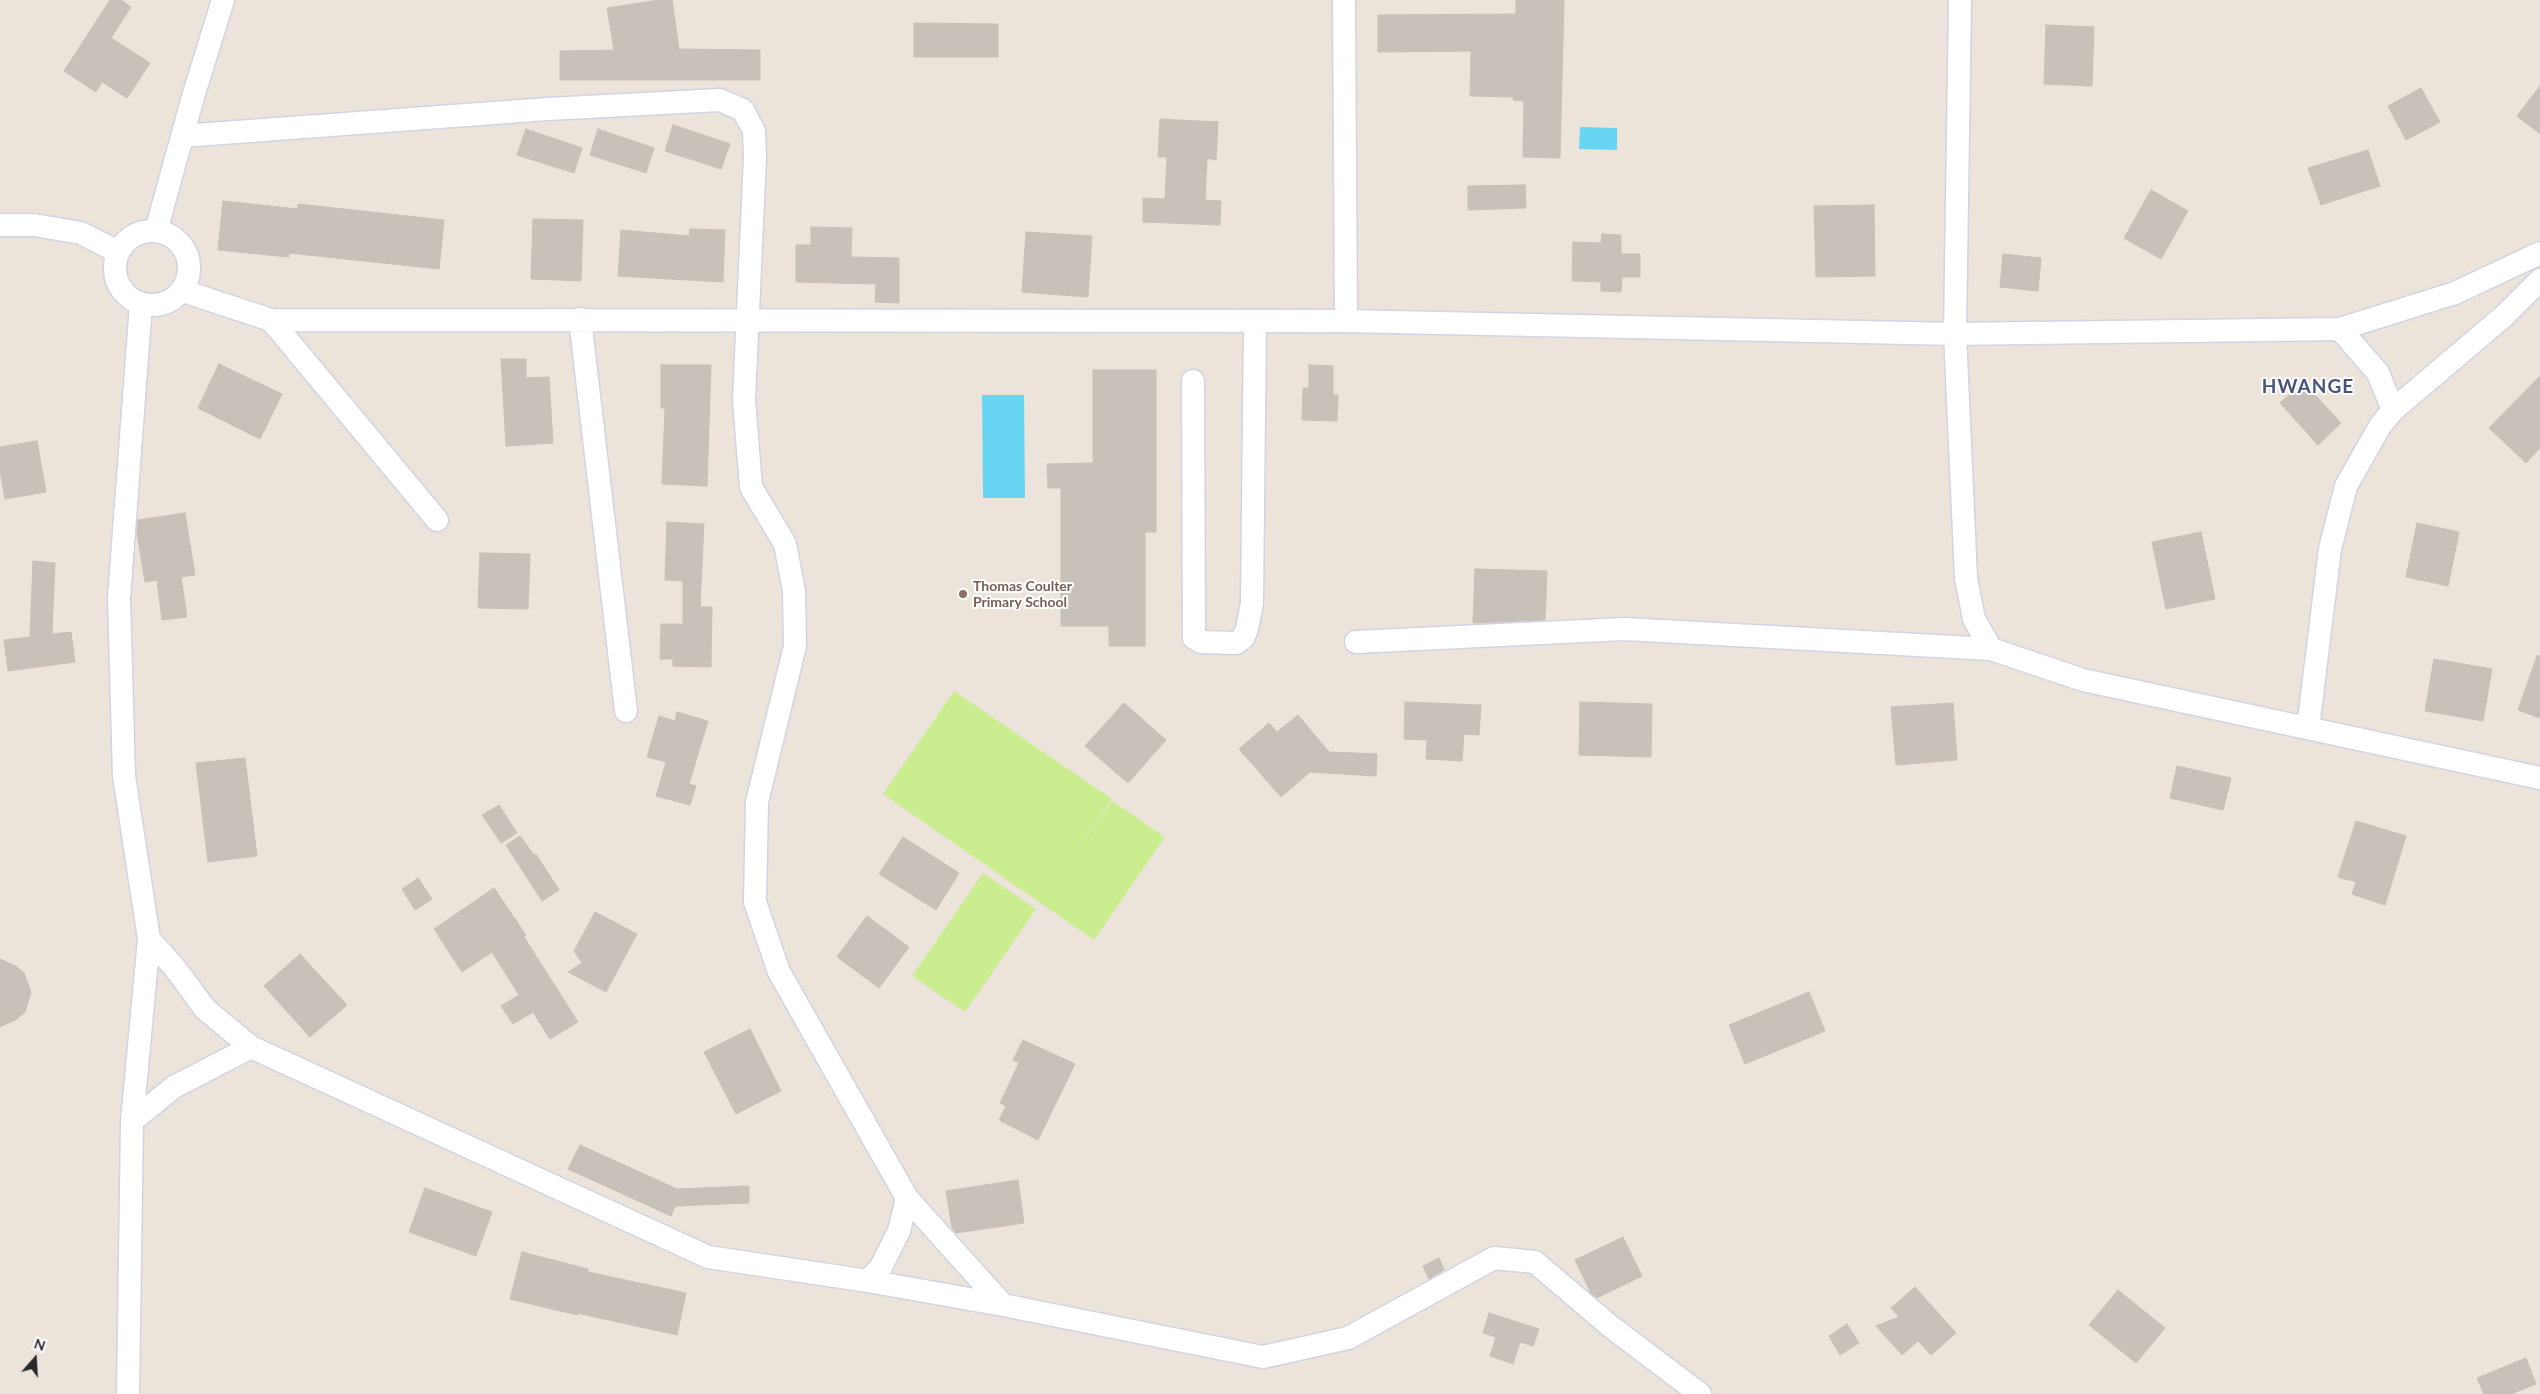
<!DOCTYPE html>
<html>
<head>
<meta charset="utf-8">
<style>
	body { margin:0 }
	#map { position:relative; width:2540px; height:1394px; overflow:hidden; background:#ece4da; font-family:Lato,sans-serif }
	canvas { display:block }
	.north { position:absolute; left:10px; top:1334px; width:50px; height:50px; -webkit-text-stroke:4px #fff; paint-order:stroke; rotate:19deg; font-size:14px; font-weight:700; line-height:20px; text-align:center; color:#292929 }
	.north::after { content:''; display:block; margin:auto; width:18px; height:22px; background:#292929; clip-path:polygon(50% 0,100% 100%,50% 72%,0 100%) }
</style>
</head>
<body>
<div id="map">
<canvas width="2540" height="1394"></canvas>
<div class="north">N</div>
</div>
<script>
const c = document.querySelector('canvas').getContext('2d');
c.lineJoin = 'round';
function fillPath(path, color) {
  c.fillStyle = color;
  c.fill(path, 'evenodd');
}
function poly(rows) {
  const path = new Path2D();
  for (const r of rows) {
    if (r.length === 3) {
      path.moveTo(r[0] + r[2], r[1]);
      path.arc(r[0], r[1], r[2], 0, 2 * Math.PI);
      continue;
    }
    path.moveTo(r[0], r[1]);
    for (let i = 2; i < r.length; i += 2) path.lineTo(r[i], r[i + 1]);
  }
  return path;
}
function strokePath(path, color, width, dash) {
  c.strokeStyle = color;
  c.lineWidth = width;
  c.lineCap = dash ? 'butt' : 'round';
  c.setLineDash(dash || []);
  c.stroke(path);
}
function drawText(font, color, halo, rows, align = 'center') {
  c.font = font + ' Lato,sans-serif';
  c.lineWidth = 4;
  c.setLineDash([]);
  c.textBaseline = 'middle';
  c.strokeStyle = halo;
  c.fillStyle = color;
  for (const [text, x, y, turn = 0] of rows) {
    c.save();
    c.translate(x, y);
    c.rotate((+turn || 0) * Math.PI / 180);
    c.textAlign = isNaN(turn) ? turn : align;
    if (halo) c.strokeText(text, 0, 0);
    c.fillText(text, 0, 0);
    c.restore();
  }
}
fillPath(poly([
	[954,691,1112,799,1074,855,1112,801,1165,837,1094,940,883,794],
	[983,873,1036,909,965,1012,912,976]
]), '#caed8f');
fillPath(poly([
	[1580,127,1617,128,1617,150,1579,149],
	[982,395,1024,395,1025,498,983,498]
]), '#68d5f3');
const building = poly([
	[110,0,121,0,131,7,111,38,150,63,127,98,102,82,96,92,64,71,110,0],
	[659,0,672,0,679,49,760,50,760,80,560,80,560,51,614,50,607,8,659,0],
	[1516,0,1564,0,1560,158,1523,157,1524,101,1513,100,1514,97,1470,96,1471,51,1378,52,1378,15,1516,14,1516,0],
	[914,23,998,24,998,57,914,57,914,23],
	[2046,25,2094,27,2092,86,2044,84,2046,25],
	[2540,86,2540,134,2517,116,2540,86],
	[2421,88,2440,122,2406,140,2388,106,2421,88],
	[1160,119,1218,122,1216,160,1207,158,1205,200,1221,201,1220,225,1143,222,1143,198,1165,199,1167,157,1158,157,1160,119],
	[673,125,730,144,721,169,665,151,673,125],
	[526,129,582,148,574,173,517,155,526,129],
	[598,129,654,148,646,173,590,155,598,129],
	[2368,150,2380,186,2321,205,2308,168,2368,150],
	[1525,185,1526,208,1468,210,1468,186,1525,185],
	[2151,190,2188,211,2161,259,2124,238,2151,190],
	[223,201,298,209,298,204,444,220,439,269,289,253,289,257,218,250,223,201],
	[1874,205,1875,276,1816,277,1814,206,1874,205],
	[533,219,583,220,581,281,531,279,533,219],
	[811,227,852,228,851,257,899,258,899,303,875,302,876,284,796,282,796,245,811,245,811,227],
	[690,229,725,230,723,282,618,276,621,230,689,236,690,229],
	[1026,232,1092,236,1088,297,1022,292,1026,232],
	[1602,234,1621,235,1621,254,1640,254,1640,277,1622,277,1621,292,1601,291,1601,282,1572,281,1573,242,1601,243,1602,234],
	[2003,254,2041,258,2038,291,2000,287,2003,254],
	[501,359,526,359,526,378,549,377,553,443,506,446,501,359],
	[219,364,282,394,260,439,198,408,219,364],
	[661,365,711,365,707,486,662,484,665,408,661,408,661,365],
	[1309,365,1333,366,1333,395,1338,395,1337,421,1302,420,1303,388,1309,388,1309,365],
	[1093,370,1156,370,1156,532,1145,532,1145,646,1109,646,1109,626,1061,626,1061,488,1048,488,1047,464,1093,463,1093,370],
	[2540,376,2540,448,2526,463,2489,428,2540,376],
	[2303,382,2341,423,2318,445,2280,403,2303,382],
	[37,441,46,492,5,499,0,471,0,447,37,441],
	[185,513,195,575,181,577,187,617,162,620,157,580,145,582,137,533,138,520,185,513],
	[667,522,704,524,700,607,712,607,711,667,673,666,673,659,660,659,661,624,683,624,683,581,665,580,667,522],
	[2417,523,2459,532,2448,586,2406,577,2417,523],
	[2201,532,2215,599,2166,609,2152,542,2201,532],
	[480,553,530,554,528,609,478,608,480,553],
	[33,561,55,563,52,634,71,632,75,662,8,671,4,640,30,637,33,561],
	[1475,569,1547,571,1545,620,1473,623,1475,569],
	[2537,656,2540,656,2540,718,2518,710,2537,656],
	[2434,659,2492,669,2483,721,2425,711,2434,659],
	[1405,702,1481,705,1479,735,1464,734,1462,761,1426,759,1427,740,1404,739,1405,702],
	[1580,702,1652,704,1651,757,1579,755,1580,702],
	[1124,703,1166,740,1128,783,1085,746,1124,703],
	[1953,703,1957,760,1896,765,1891,707,1953,703],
	[677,712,708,721,689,784,696,786,690,805,656,796,666,762,647,757,659,716,675,721,677,712],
	[1298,715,1329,752,1377,754,1376,776,1310,772,1281,797,1239,749,1269,723,1277,732,1298,715],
	[245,758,257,856,208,862,196,763,245,758],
	[2177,766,2231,778,2223,810,2170,798,2177,766],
	[499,805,517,833,501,843,482,815,499,805],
	[2356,821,2406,836,2385,905,2352,894,2356,882,2338,877,2356,821],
	[520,836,534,855,536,854,559,890,542,901,506,845,520,836],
	[903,837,959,873,936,910,879,874,903,837],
	[418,878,432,899,415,910,402,889,418,878],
	[494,888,526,935,524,937,578,1022,550,1039,533,1012,513,1024,501,1006,519,995,492,952,462,972,434,929,494,888],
	[595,912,637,934,606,992,568,972,582,963,574,951,595,912],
	[867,916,909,947,879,988,837,957,867,916],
	[300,954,347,1005,310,1037,264,986,300,954],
	[0,959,16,966,24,973,31,992,25,1012,17,1019,0,1027,0,959],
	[1809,992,1825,1031,1745,1064,1729,1025,1809,992],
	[750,1029,781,1091,736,1114,704,1052,750,1029],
	[1023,1040,1075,1064,1038,1140,999,1120,1006,1106,1000,1103,1019,1063,1013,1060,1023,1040],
	[580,1145,677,1189,749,1186,749,1203,675,1206,671,1216,568,1169,580,1145],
	[1018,1180,1024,1223,956,1233,952,1228,946,1191,1018,1180],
	[425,1188,492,1212,476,1256,409,1232,425,1188],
	[1623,1237,1642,1276,1597,1298,1591,1293,1575,1260,1623,1237],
	[522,1252,588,1269,588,1272,686,1293,677,1335,577,1313,577,1315,510,1299,522,1252],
	[1439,1258,1444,1270,1429,1279,1423,1266,1439,1258],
	[1915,1287,1956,1333,1931,1355,1918,1341,1902,1355,1876,1326,1899,1317,1891,1308,1915,1287],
	[2118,1290,2165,1328,2136,1363,2089,1325,2118,1290],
	[1489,1313,1539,1329,1533,1346,1520,1342,1513,1364,1490,1356,1496,1337,1483,1333,1489,1313],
	[1847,1324,1859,1343,1840,1355,1829,1336,1847,1324],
	[2526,1358,2536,1384,2511,1394,2484,1394,2477,1378,2526,1358]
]);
fillPath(building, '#c7c1ba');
strokePath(building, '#c8c0b4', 1);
const minor = poly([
	[1344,0,1346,321],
	[1960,0,1955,334,1966,578,1974,619,1991,649,2083,680,2540,778],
	[182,136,548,109,720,100,743,110,754,131,755,157,744,400,751,487,785,544,794,591,795,646,757,802,755,902,779,972,907,1198,1003,1305],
	[0,225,34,225,81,233,118,252],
	[152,268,37],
	[156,231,193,97,223,0],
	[183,291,271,320,1346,321,1955,334,2340,329,2455,293,2540,253],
	[580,319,626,711],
	[271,320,437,520],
	[2340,329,2378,373,2393,410],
	[1193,381,1194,638,1201,642,1236,643,1243,638,1247,629,1252,603,1255,321],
	[1356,642,1625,629,1991,649],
	[2308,728,2330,549,2346,486,2380,426,2393,410,2504,316,2540,280],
	[149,939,175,968,205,1009,251,1047,708,1257,868,1281,1003,1305,1263,1357,1348,1338,1494,1258,1535,1262,1610,1326,1700,1394],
	[132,1121,174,1087,251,1047],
	[868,1281,881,1267,899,1231,907,1198],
	[128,1394,132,1121,149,939,124,776,119,598,141,304]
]);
strokePath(minor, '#d0d4e3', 25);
strokePath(minor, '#fff', 22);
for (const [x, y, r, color] of [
	[963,594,5,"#8d6e63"]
]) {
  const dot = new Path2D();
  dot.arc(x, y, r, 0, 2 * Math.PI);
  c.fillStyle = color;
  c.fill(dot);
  strokePath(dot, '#fff', 2);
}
drawText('bold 14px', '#785e54', '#fff', [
	["Thomas Coulter",973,586],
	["Primary School",973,602]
], 'left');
c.letterSpacing = '1px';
drawText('bold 19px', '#48547c', '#fff', [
	["HWANGE",2308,387]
]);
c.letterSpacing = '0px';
</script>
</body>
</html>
